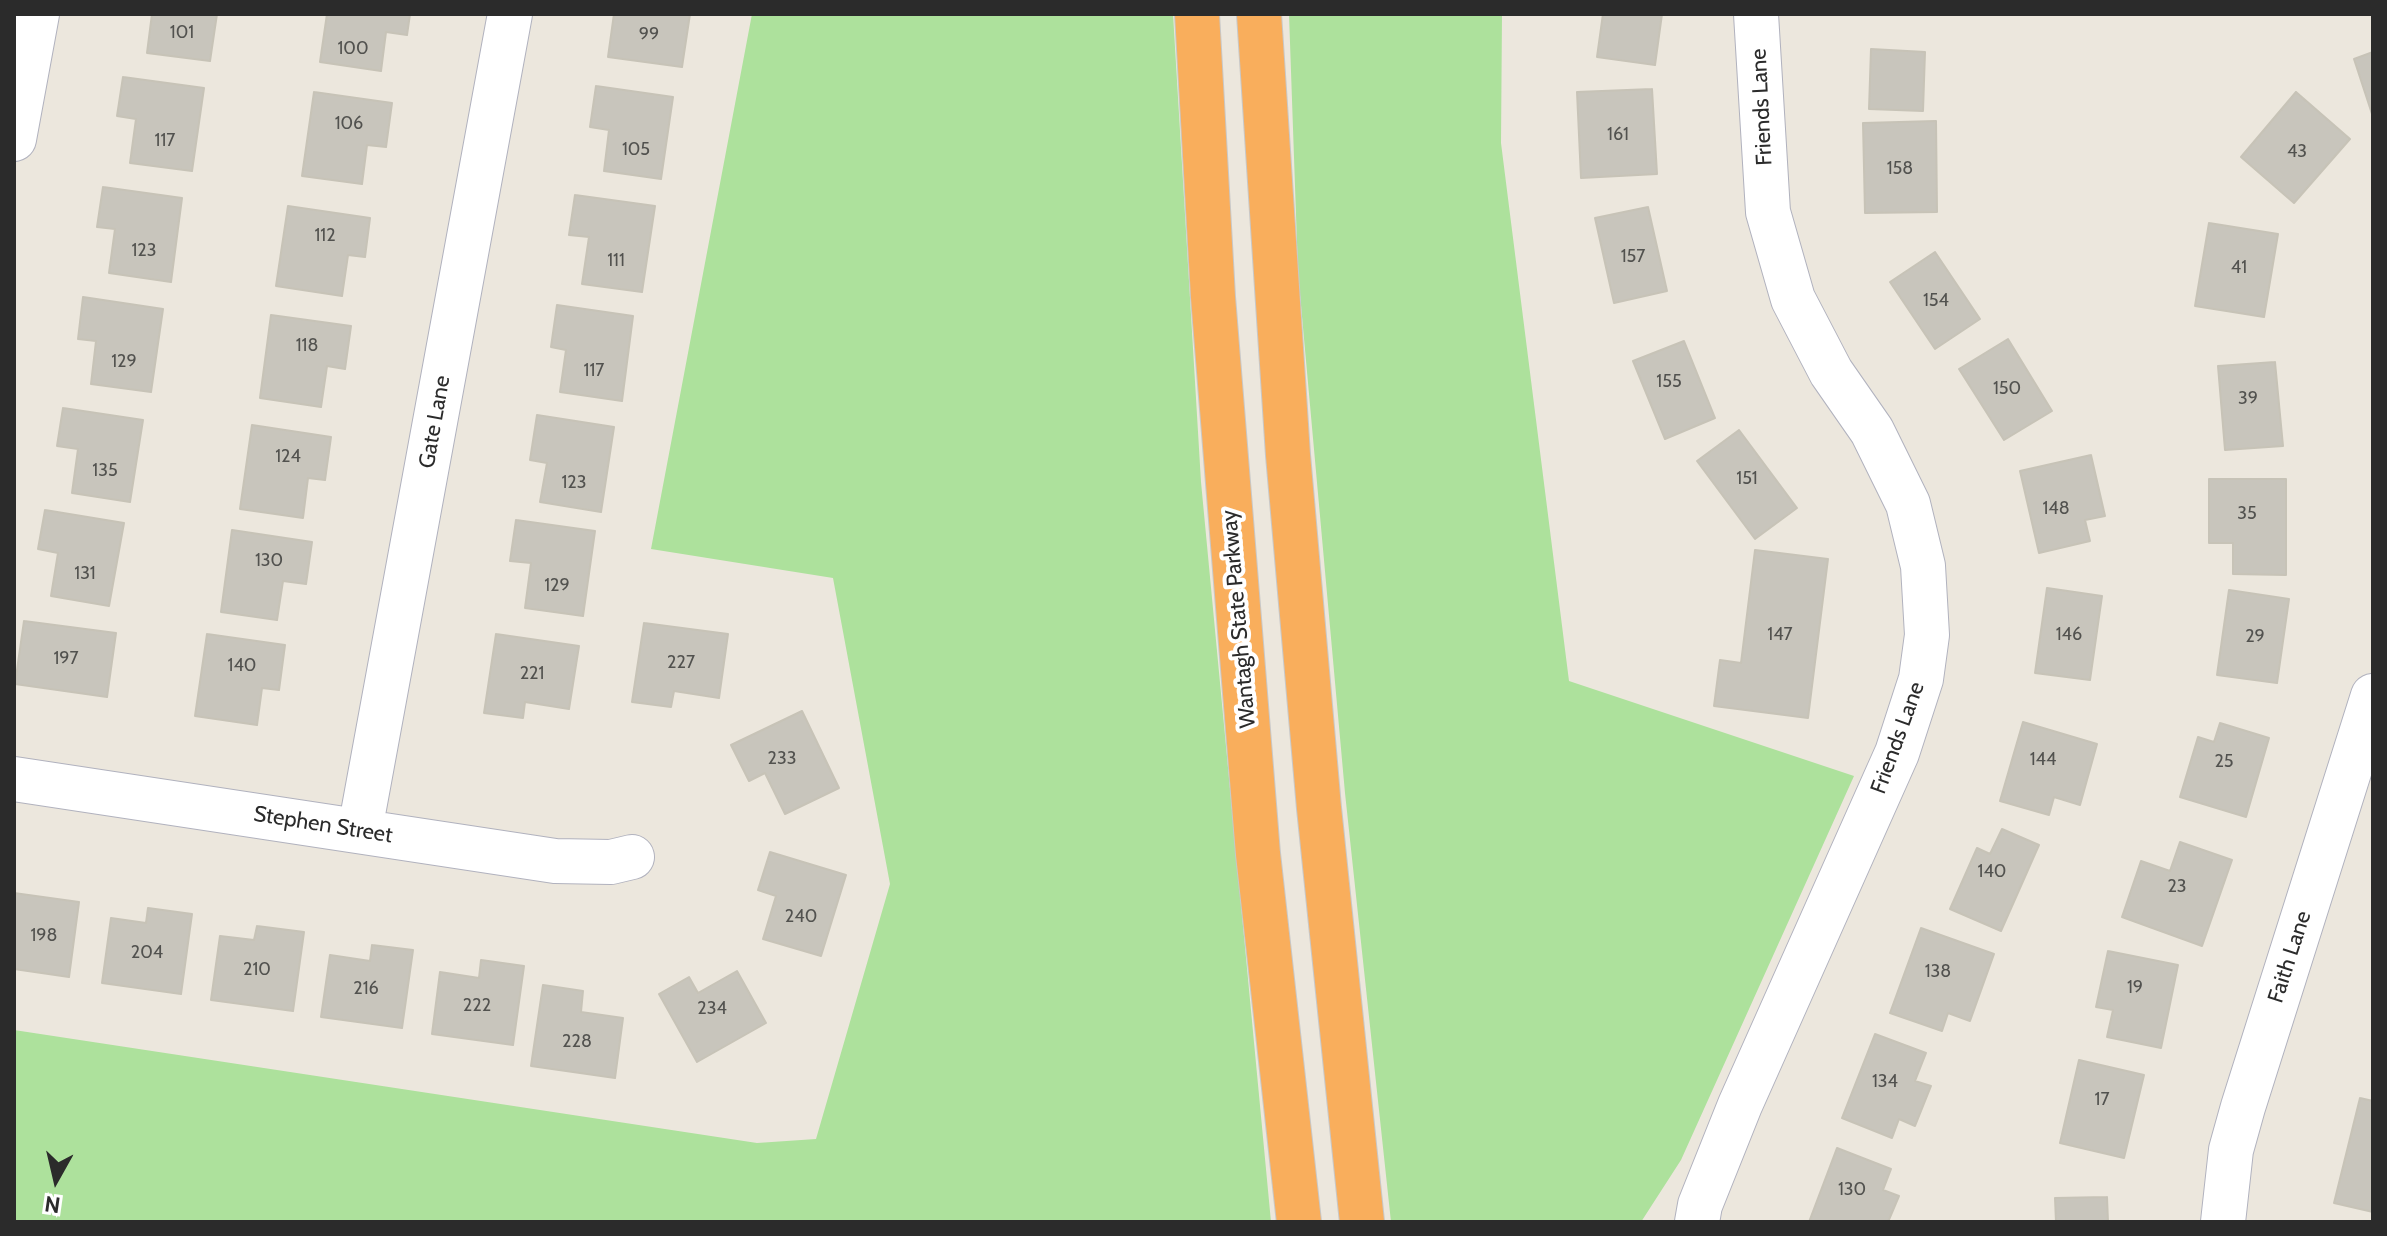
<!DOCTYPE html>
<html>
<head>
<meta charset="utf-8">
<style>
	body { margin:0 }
	#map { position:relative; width:2387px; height:1236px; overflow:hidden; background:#ece7dd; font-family:Cabin,sans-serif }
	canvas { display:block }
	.frame { position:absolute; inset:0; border:16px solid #2b2b2b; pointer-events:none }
	.north { position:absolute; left:16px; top:1140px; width:80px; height:80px; -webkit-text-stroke:6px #fff; paint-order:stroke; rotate:188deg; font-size:22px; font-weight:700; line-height:32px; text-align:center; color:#2b2b2b }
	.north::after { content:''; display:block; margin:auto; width:28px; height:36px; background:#2b2b2b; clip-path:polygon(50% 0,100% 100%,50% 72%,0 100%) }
</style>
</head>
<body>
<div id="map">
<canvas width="2387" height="1236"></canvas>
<div class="frame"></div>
<div class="north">N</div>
</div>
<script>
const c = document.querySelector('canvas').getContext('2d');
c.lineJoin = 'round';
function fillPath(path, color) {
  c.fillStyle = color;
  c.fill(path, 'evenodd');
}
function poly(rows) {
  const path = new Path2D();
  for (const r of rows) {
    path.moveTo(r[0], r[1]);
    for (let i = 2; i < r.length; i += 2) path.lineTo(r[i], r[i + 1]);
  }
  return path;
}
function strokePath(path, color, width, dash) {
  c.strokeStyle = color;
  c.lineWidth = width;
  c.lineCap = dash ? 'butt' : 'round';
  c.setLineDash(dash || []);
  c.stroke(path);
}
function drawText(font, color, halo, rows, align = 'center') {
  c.font = font + ' Cabin,sans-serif';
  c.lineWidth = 8;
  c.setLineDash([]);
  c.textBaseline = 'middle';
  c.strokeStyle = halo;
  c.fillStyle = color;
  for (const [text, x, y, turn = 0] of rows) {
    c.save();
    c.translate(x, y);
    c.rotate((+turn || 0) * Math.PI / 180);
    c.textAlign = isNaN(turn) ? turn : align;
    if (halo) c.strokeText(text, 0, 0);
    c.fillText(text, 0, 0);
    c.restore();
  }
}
fillPath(poly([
	[752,14,1173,14,1201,482,1271,1222,14,1222,14,1030,757,1143,816,1139,890,884,833,578,651,549],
	[1289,14,1502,14,1501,143,1569,681,1854,776,1681,1160,1641,1222,1391,1222,1345,793,1298,272]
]), '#ade19c');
const building = poly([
	[152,14,217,14,210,61,147,53,152,14],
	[327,14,410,14,407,35,386,32,381,71,320,62,327,14],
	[614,14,690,14,682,67,608,57,614,14],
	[1603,14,1662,14,1655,65,1597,57,1603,14],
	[1871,49,1925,52,1923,111,1869,109,1871,49],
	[2373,52,2373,117,2354,59,2373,52],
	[123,77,204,88,192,171,130,163,136,119,117,116,123,77],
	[596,86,673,97,661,179,604,171,609,130,590,127,596,86],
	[1652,89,1657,174,1581,178,1577,92,1652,89],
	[314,92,392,103,386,147,367,145,362,184,302,176,314,92],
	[2296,92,2350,139,2294,203,2241,157,2296,92],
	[1936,121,1937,212,1865,213,1863,123,1936,121],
	[103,187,182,198,171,282,109,273,115,229,97,227,103,187],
	[575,195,655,206,642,292,582,284,589,237,569,235,575,195],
	[288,206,370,218,365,257,348,255,342,296,276,286,288,206],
	[1648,207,1667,291,1614,303,1595,218,1648,207],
	[2209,223,2278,234,2264,317,2195,306,2209,223],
	[1935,252,1980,319,1935,349,1890,282,1935,252],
	[83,297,163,309,151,392,91,384,96,341,78,339,83,297],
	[557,305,633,316,622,401,560,392,566,350,551,347,557,305],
	[271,315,351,326,345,369,327,366,321,407,260,398,271,315],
	[2008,339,2052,411,2004,440,1959,369,2008,339],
	[1684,341,1715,418,1665,439,1633,361,1684,341],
	[2275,362,2283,446,2225,450,2218,366,2275,362],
	[63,408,143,420,130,502,72,493,78,449,57,446,63,408],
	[537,415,614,427,601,512,540,502,547,463,530,460,537,415],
	[252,425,331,437,325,480,308,478,303,518,240,509,252,425],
	[1739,430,1797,508,1755,539,1697,461,1739,430],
	[2091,455,2105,516,2085,520,2090,541,2039,553,2020,471,2091,455],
	[2209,479,2286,479,2286,575,2233,574,2233,543,2209,543,2209,479],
	[45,510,124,523,109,606,51,596,58,553,38,549,45,510],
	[516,520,595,531,583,616,525,608,531,563,510,561,516,520],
	[232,530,312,542,306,584,283,581,277,620,221,612,232,530],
	[1755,550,1828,559,1808,718,1714,706,1720,660,1741,663,1755,550],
	[2047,588,2102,596,2090,680,2035,673,2047,588],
	[2229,590,2289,599,2277,683,2217,675,2229,590],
	[24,621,116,633,107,697,15,684,24,621],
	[644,623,728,634,719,698,674,691,671,707,632,702,644,623],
	[207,634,285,645,279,690,262,688,257,725,195,716,207,634],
	[496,634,579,646,569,709,525,702,523,718,484,713,496,634],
	[802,711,839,788,785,814,765,773,749,781,731,745,802,711],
	[2023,722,2097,744,2080,805,2054,797,2049,815,2000,801,2023,722],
	[2220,723,2269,738,2246,817,2180,797,2198,737,2214,742,2220,723],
	[2002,829,2039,845,2001,931,1950,909,1977,848,1990,854,2002,829],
	[2180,842,2232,860,2202,946,2122,917,2141,861,2170,871,2180,842],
	[770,852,846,875,821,956,763,939,776,896,758,890,770,852],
	[14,893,79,902,69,977,14,969,14,893],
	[148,908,192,914,181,994,102,983,111,918,146,923,148,908],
	[257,926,304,932,293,1011,211,1000,220,936,254,940,257,926],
	[1921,928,1994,954,1970,1021,1948,1013,1942,1031,1890,1013,1921,928],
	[372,945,413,950,402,1028,321,1017,330,955,370,961,372,945],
	[2108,951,2178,965,2161,1048,2107,1037,2113,1010,2096,1007,2108,951],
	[481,960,524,966,513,1045,432,1034,440,972,479,978,481,960],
	[737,971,766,1023,697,1062,659,994,689,977,698,993,737,971],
	[543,985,583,991,581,1012,623,1018,615,1078,531,1066,543,985],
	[1875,1034,1926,1053,1915,1081,1931,1086,1915,1126,1899,1119,1892,1138,1842,1118,1875,1034],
	[2079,1060,2144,1075,2124,1158,2060,1143,2079,1060],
	[2360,1098,2373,1101,2373,1212,2334,1203,2360,1098],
	[1837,1148,1891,1169,1883,1190,1899,1196,1888,1222,1809,1222,1837,1148],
	[2107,1197,2108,1222,2056,1222,2055,1198,2107,1197]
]);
fillPath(building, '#c8c5bc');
strokePath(building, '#c7c3b7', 2);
const street = poly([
	[14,139,37,14],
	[14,779,555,861,611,862,632,857],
	[360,830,510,14],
	[1697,1222,1700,1205,1740,1105,1897,753,1921,679,1927,635,1923,566,1908,504,1872,431,1831,372,1793,299,1768,212,1756,14],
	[2223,1222,2231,1150,2243,1107,2373,696]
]);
const highway = poly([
	[1197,14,1213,297,1258,854,1299,1222],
	[1259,14,1288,455,1319,808,1362,1222]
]);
strokePath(street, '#b1b2be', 46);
strokePath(highway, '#c8c8c8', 46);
strokePath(street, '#fff', 44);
strokePath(highway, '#f9ae5c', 44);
drawText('18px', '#52524f', null, [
	["101",182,33],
	["99",649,35],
	["100",353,49],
	["106",349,124],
	["161",1618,135],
	["117",165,141],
	["105",636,150],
	["43",2297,152],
	["158",1900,169],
	["112",325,236],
	["123",144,251],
	["157",1633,257],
	["111",616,261],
	["41",2239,268],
	["154",1936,301],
	["118",307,346],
	["129",124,362],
	["117",594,371],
	["155",1669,382],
	["150",2007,389],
	["39",2248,399],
	["124",288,457],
	["135",105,471],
	["151",1747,479],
	["123",574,483],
	["148",2056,509],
	["35",2247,514],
	["130",269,561],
	["131",85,574],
	["129",557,586],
	["147",1780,635],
	["146",2069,635],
	["29",2255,637],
	["197",66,659],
	["227",681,663],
	["140",242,666],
	["221",532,674],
	["233",782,759],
	["144",2043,760],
	["25",2224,762],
	["140",1992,872],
	["23",2177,887],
	["240",801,917],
	["198",44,936],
	["204",147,953],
	["210",257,970],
	["138",1938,972],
	["19",2135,988],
	["216",366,989],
	["222",477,1006],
	["234",712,1009],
	["228",577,1042],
	["134",1885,1082],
	["17",2102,1100],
	["130",1852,1190]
]);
drawText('22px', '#2b2b2b', '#fff', [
	["Friends Lane",1762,107,-93],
	["Gate Lane",435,422,-80],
	["Wantagh State Parkway",1239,619,-95],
	["Friends Lane",1898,738,-70],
	["Stephen Street",323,825,9],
	["Faith Lane",2290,957,-72]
]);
</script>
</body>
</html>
